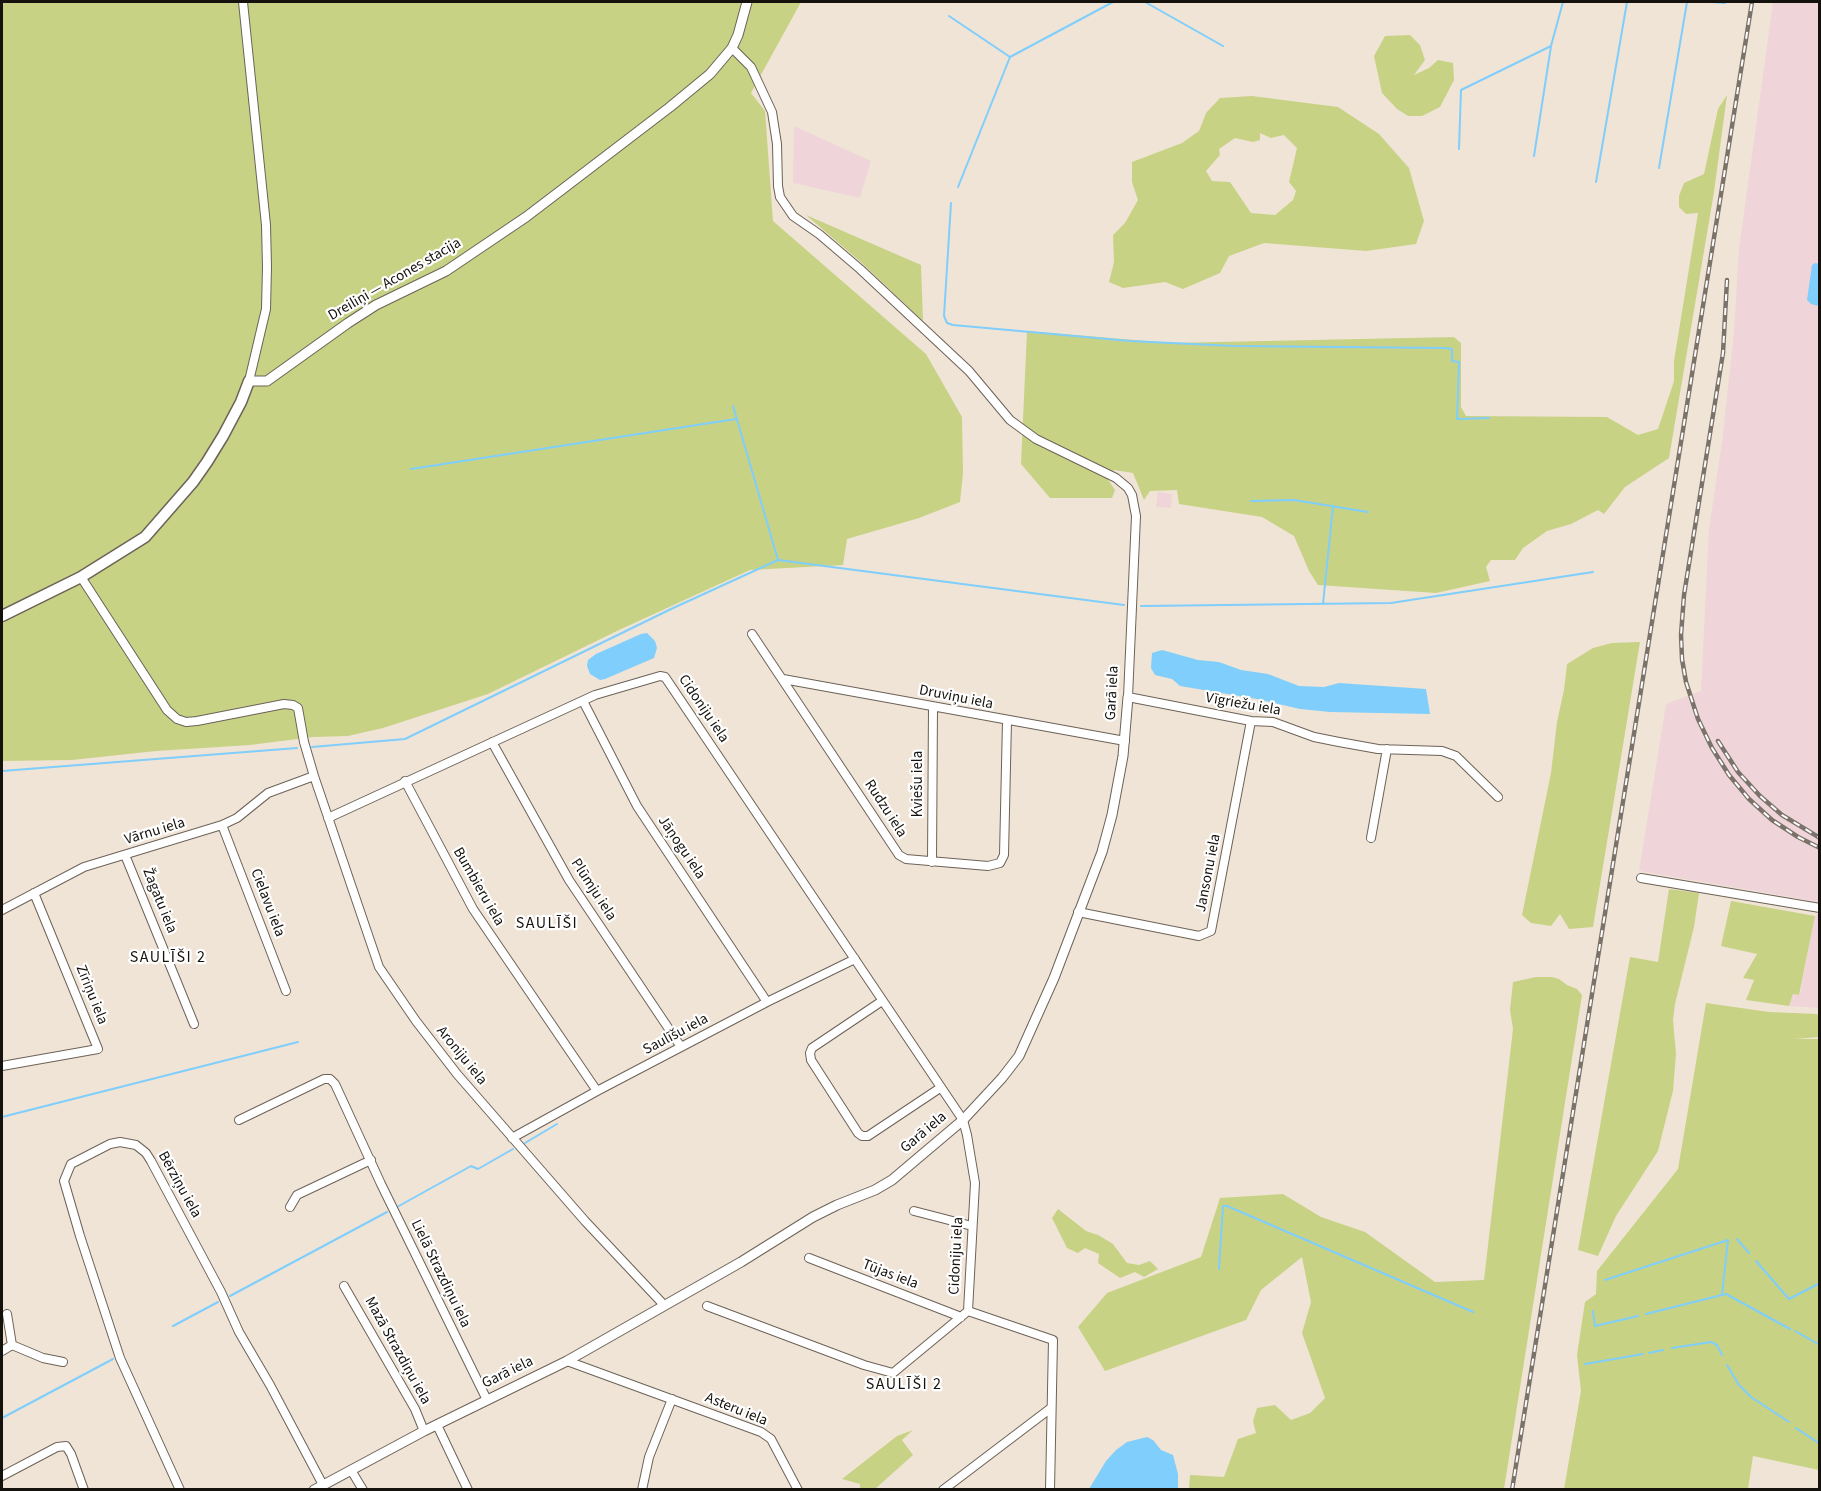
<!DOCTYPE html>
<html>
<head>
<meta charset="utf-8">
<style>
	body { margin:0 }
	#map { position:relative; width:1821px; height:1491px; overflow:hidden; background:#f0e4d7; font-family:"Source Sans 3",sans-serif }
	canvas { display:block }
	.frame { position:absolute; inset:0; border:3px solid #15110c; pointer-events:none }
</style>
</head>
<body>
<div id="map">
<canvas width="1821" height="1491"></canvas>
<div class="frame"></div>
</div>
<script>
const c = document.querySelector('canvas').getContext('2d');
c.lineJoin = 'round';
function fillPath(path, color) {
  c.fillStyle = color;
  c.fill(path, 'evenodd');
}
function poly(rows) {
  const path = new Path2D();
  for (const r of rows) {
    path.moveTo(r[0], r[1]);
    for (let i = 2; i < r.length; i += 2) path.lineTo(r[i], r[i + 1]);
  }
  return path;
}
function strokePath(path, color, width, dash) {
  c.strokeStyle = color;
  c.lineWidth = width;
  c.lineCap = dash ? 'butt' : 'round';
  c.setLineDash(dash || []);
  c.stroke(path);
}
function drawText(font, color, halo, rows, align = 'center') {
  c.font = font + ' "Source Sans 3",sans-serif';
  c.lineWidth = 4.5;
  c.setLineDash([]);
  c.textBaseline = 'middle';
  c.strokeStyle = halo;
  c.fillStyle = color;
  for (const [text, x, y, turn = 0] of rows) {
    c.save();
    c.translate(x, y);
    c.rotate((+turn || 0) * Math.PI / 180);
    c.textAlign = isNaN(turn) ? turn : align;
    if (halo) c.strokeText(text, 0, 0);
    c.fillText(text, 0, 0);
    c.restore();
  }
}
fillPath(poly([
	[1773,2,1819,2,1819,902,1639,871,1666,704,1701,691,1709,529,1722,442,1734,332,1739,249],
	[794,126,871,161,860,198,793,183],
	[1158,492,1172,494,1171,508,1156,507],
	[1819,913,1819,1008,1789,1006,1793,994,1800,994,1815,916]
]), '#efd5d9');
fillPath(poly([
	[2,2,801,2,751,93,765,111,773,221,926,354,962,417,963,473,960,502,919,518,847,539,843,565,750,570,619,630,488,694,383,728,348,736,313,737,250,745,156,751,72,760,2,761],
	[1410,35,1420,45,1425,60,1414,75,1429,68,1438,60,1453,63,1454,80,1440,107,1422,116,1408,116,1397,109,1382,93,1374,56,1385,36],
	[1727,95,1714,192,1669,458,1625,487,1604,514,1598,510,1571,524,1547,531,1523,548,1515,560,1491,560,1486,567,1490,581,1436,593,1318,585,1309,571,1294,536,1262,517,1179,504,1177,490,1150,491,1144,500,1133,473,1114,470,1107,478,1115,490,1112,498,1050,498,1021,464,1027,331,1171,343,1454,337,1461,343,1461,407,1466,416,1607,417,1638,435,1658,429,1674,381,1674,361,1698,213,1686,214,1679,207,1679,196,1684,183,1704,174,1718,109],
	[1252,96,1338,107,1379,134,1409,168,1424,221,1416,244,1366,251,1264,243,1229,256,1220,273,1183,289,1165,282,1123,288,1109,282,1114,262,1113,235,1125,223,1138,200,1132,182,1132,162,1182,143,1199,131,1206,113,1220,98],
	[1260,133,1271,138,1284,135,1297,148,1289,182,1296,191,1293,200,1275,215,1251,213,1230,182,1212,181,1206,171,1220,155,1219,149,1235,138,1253,142,1260,140],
	[806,215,921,265,923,321,863,264],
	[1640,642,1593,927,1569,929,1560,914,1551,926,1531,923,1522,915,1551,773,1557,722,1564,690,1567,664,1593,648,1612,643],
	[1669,889,1699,893,1694,927,1675,1004,1673,1020,1676,1054,1673,1091,1658,1151,1616,1216,1598,1256,1578,1250,1630,957,1658,962],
	[1731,901,1815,916,1799,995,1793,994,1789,1006,1746,1000,1754,980,1743,978,1757,954,1721,946],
	[1536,977,1552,977,1559,979,1567,985,1577,989,1582,995,1504,1489,1189,1489,1190,1475,1224,1477,1238,1439,1256,1433,1253,1421,1257,1408,1275,1405,1291,1420,1310,1413,1325,1398,1302,1333,1311,1302,1302,1257,1261,1290,1246,1320,1105,1371,1078,1327,1107,1293,1201,1257,1220,1198,1283,1194,1321,1217,1365,1232,1435,1282,1484,1280,1513,1029,1510,1010,1513,982],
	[1706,1003,1769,1012,1817,1014,1819,1017,1819,1037,1795,1039,1819,1039,1819,1470,1753,1456,1748,1489,1564,1489,1581,1391,1577,1355,1585,1302,1596,1294,1597,1271,1678,1169],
	[1058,1209,1086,1231,1098,1235,1113,1244,1127,1263,1139,1265,1150,1261,1158,1269,1144,1277,1135,1272,1120,1278,1098,1263,1099,1254,1085,1248,1078,1253,1067,1248,1052,1218],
	[913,1430,902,1440,913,1455,875,1489,860,1489,860,1484,842,1479,897,1436]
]), '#c8d284');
fillPath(poly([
	[1815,263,1819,264,1819,306,1811,304,1807,300,1812,265],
	[647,633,655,641,657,648,654,658,605,679,600,680,590,674,587,666,588,660,596,654,641,634],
	[1162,650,1198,660,1219,662,1241,670,1268,674,1299,686,1324,687,1339,683,1426,689,1430,714,1330,712,1300,709,1257,699,1180,686,1172,679,1155,675,1151,668,1152,653],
	[1147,1437,1153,1440,1161,1450,1173,1455,1178,1474,1178,1489,1089,1489,1106,1461,1116,1450,1127,1442]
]), '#7fcefb');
strokePath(poly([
	[1145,2,1223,46],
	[1711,2,1725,3],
	[949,16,1010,57],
	[1459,149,1461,90,1551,46],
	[1534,156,1551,46,1563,2],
	[1659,168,1687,2],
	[1596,182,1627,2],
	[958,187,1010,57,1113,2],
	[951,203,944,316,947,323,953,325,1130,341,1234,346,1445,348,1452,349,1452,361,1459,362,1457,419,1489,418],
	[733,406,778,560],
	[411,469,736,419],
	[1251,501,1294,500,1368,512],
	[1323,604,1333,506],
	[1141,606,1391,603,1593,572],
	[312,747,405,739,671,609,778,560,1124,605],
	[2,771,297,748],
	[2,1117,298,1042],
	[525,1143,557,1124],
	[397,1207,471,1166,478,1169,513,1149],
	[1737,1239,1749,1253],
	[1756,1261,1789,1299,1820,1283],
	[1219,1269,1223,1206,1227,1206,1473,1312],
	[1605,1280,1728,1240,1722,1295],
	[230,1296,387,1212],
	[1593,1311,1595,1326,1638,1316],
	[1646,1314,1726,1294,1790,1329],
	[173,1326,218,1302],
	[1795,1331,1820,1345],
	[1672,1348,1711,1342,1717,1345,1722,1355],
	[1649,1353,1663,1350],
	[1585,1364,1643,1354],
	[1727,1365,1739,1385,1751,1397,1789,1422],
	[2,1418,113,1359],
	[1796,1428,1820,1444]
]), '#7fcefb', 2);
const minor = poly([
	[243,2,266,225,267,267,266,309,249,381],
	[732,48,751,67,772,112,777,144,778,186,780,197,793,216,819,234,860,269,969,371,1010,420,1036,439,1116,478,1128,488,1132,495,1136,516,1128,697,1251,721,1273,722,1314,737,1339,742,1378,749,1442,751,1456,756,1498,797],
	[81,577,167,710,177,719,186,722,197,721,284,704,293,705,298,708,304,742,314,776,379,967,416,1021,457,1074,585,1221,664,1305],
	[752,634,899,855,906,859,988,866,1000,863,1004,855,1007,721],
	[783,679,1125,741],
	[583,701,637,806,767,1002],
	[492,742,569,880,681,1047],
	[405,781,473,909,597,1091],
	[328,818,595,695,660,676,665,677,963,1120,967,1135,975,1183,968,1311,1053,1340,1050,1490],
	[222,825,286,991],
	[1371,838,1387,749],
	[125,855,194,1024],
	[932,862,933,707],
	[1641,878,1820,908],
	[2,910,84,867,222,825,237,818,268,793,314,776],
	[1078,912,1199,936,1211,931,1251,721],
	[882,1001,812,1048,810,1053,811,1060,858,1133,862,1136,868,1136,940,1088],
	[2,1066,98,1049,34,893],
	[239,1120,324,1079,330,1079,335,1084,381,1184,487,1400],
	[512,1138,597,1091,767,1002,855,959],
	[290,1207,297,1195,371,1160],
	[914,1211,972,1226],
	[809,1258,961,1317],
	[344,1286,415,1409,424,1431],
	[707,1306,864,1365,893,1373,968,1311],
	[12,1345,43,1358,63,1362],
	[2,1351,12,1345,7,1314],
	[567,1361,761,1432,771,1439,798,1490],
	[437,1425,468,1490],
	[351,1470,363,1490],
	[2,1476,57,1447,66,1446,71,1454,84,1490],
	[180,1490,120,1358,80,1236,64,1181,71,1164,110,1144,120,1142,136,1145,146,1153,151,1161,221,1292,239,1332,270,1385,323,1485],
	[642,1490,649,1457,672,1399],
	[943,1490,1051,1408]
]);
const tertiary = poly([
	[249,381,267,381,348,323,376,305,446,271,526,217,568,185,670,107,710,74,732,48,738,35,747,2],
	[314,1490,424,1431,567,1361,741,1262,813,1217,837,1205,875,1190,892,1180,963,1120,1002,1078,1019,1056,1054,978,1102,852,1112,815,1123,756,1128,697]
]);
const secondary = poly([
	[2,616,81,577,145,537,193,482,207,462,223,436,241,402,249,381]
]);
strokePath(minor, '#6c6257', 10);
strokePath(tertiary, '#6c6257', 11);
strokePath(secondary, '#6c6257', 13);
strokePath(minor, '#fff', 8);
strokePath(tertiary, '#fff', 9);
strokePath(secondary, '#fff', 10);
const rail = poly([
	[1727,280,1723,353,1684,595,1681,635,1682,659,1686,682,1698,719,1712,748,1729,775,1749,799,1772,820,1798,837,1820,848],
	[1718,741,1738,772,1760,796,1782,815,1820,838],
	[1512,1490,1752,2]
]);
strokePath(rail, '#7b736a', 4.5);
strokePath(rail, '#fff', 2, [7]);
drawText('15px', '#15110c', '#fff', [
	["Dreiliņi — Acones stacija",395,280,-30],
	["Garā iela",1113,693,-87],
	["Druviņu iela",956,698,11],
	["Vīgriežu iela",1243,705,10],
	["Cidoniju iela",703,709,56],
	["Kviešu iela",919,784,-90],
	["Rudzu iela",885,809,57],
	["Vārnu iela",155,832,-17],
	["Jāņogu iela",681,848,56],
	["Jansonu iela",1209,873,-79],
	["Bumbieru iela",478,887,60],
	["Plūmju iela",593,890,57],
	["Žagatu iela",159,901,68],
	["Cielavu iela",267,903,69],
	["Zīriņu iela",91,995,68],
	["Saulīšu iela",676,1035,-28],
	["Aroniju iela",461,1056,51],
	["Garā iela",924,1133,-40],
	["Bērziņu iela",179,1185,61],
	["Cidoniju iela",957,1256,-87],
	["Lielā Strazdiņu iela",440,1274,64],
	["Tūjas iela",890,1275,21],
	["Mazā Strazdiņu iela",397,1351,61],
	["Garā iela",508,1373,-26],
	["Asteru iela",736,1410,22]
]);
c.letterSpacing = '1.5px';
drawText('16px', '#15110c', '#fff', [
	["SAULĪŠI",547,924],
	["SAULĪŠI 2",168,958],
	["SAULĪŠI 2",904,1385]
]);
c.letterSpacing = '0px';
</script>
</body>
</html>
